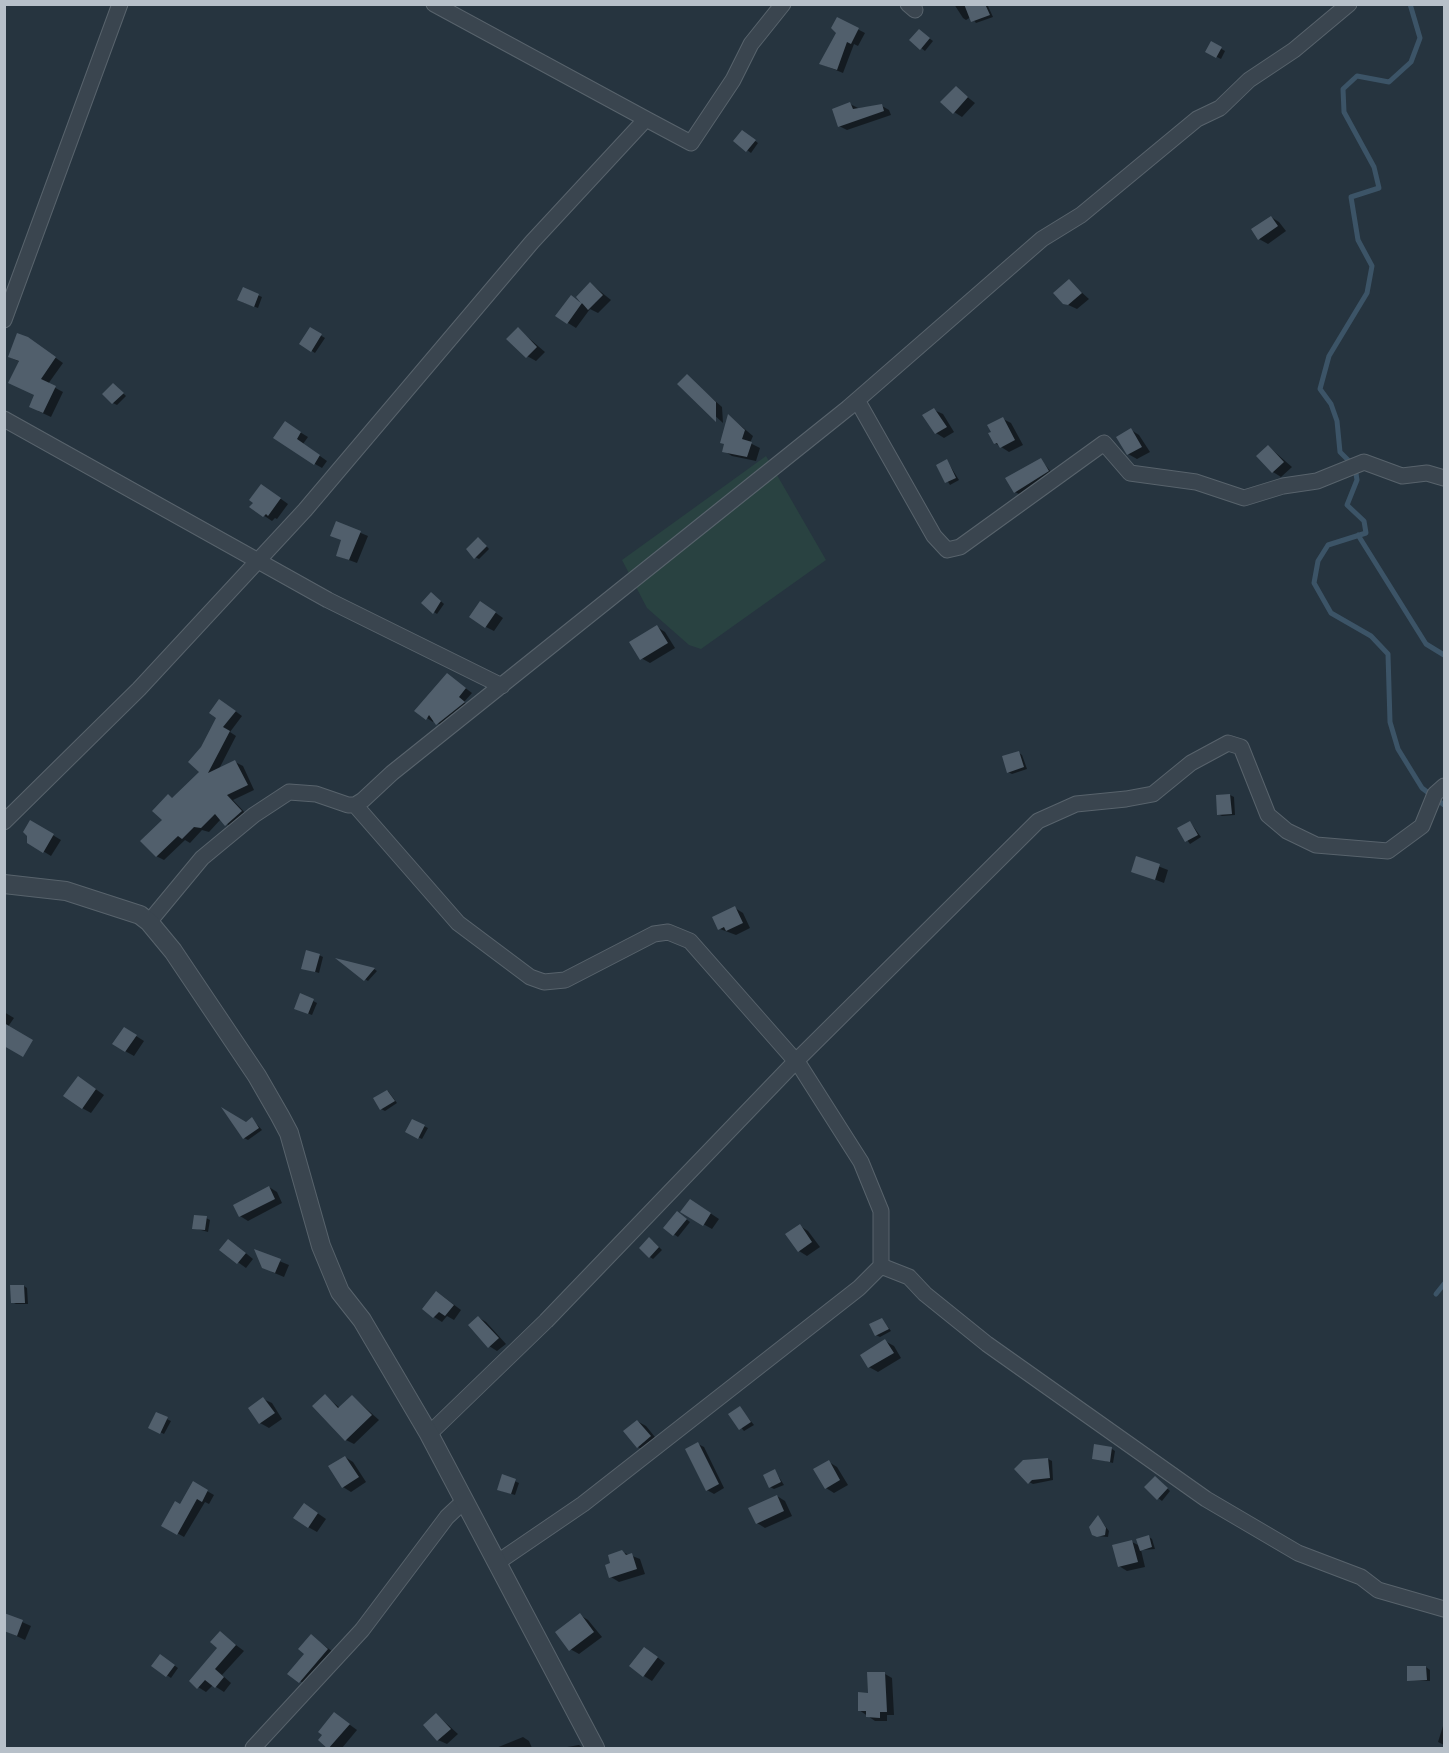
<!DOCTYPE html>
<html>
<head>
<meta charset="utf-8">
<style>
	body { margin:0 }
	#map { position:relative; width:1449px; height:1753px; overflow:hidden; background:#26343f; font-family:"Roboto Condensed",sans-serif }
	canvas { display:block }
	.frame { position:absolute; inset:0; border:6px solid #b7c0c9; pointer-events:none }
</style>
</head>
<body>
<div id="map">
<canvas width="1449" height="1753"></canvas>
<div class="frame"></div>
</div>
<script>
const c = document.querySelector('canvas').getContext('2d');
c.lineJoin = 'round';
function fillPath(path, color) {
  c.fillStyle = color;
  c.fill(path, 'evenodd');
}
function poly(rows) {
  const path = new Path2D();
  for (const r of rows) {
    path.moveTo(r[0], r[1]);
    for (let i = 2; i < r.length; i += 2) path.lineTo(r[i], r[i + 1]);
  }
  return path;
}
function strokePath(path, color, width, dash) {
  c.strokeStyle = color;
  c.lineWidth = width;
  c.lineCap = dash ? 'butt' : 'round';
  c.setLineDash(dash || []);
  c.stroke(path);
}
fillPath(poly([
	[766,456,826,560,701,649,689,645,647,608,622,560]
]), '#294241');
fillPath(poly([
	[954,4,987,4,993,17,976,23,971,17,966,20,963,18],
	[838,19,865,33,858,46,854,44,843,73,821,64,838,32],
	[922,33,933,41,925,51,911,40],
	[1211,43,1225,51,1221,59,1207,52],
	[956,88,975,103,962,117,954,112],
	[850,104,858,108,882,106,889,110,891,115,847,130,839,126],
	[746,134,758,143,751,153,747,150],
	[1271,217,1279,222,1286,231,1268,244,1259,239],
	[1069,281,1089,299,1077,309,1064,303],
	[591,284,611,300,598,313,590,309,576,328,568,323,571,297,583,304],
	[243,289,262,297,258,308,242,302],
	[310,329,325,338,315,353,301,344],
	[518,329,545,352,536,361,527,356],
	[36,344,63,363,48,384,63,392,51,417,38,411,36,395,20,362,9,357],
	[687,376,722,407,723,423,680,384],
	[117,387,126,396,117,405,113,403],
	[934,410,943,414,954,432,944,438,936,433],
	[729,416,753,436,750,443,760,448,756,461,732,456,724,451],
	[1003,419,1011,423,1023,445,1009,452,995,443],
	[285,423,308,437,303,444,327,461,322,468,315,464],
	[1131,430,1139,435,1150,452,1137,459,1128,454],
	[1269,447,1292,467,1281,477,1273,472],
	[1041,460,1052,473,1019,494,1015,492],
	[947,461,959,480,950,485,938,466],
	[270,491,288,504,277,519,275,518,272,521,251,507],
	[337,523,368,536,357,563,338,556,342,540],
	[482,541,489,549,479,559,475,557],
	[435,596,444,604,437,614,434,612],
	[489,608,503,618,494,631,486,627],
	[657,627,665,632,675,648,650,663,641,658],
	[448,675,472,693,464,702,470,706,444,728,434,720,433,722,427,718],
	[227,705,242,716,230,732,236,736,219,769,235,762,243,766,254,790,233,800,248,816,233,829,221,819,209,832,202,830,190,843,185,840,164,860,156,856,164,820,174,799,202,771,202,748],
	[1019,753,1022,755,1027,769,1012,774,1008,772],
	[1230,795,1234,797,1235,815,1222,816,1218,814],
	[31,822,61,840,51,856,28,842],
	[1190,822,1201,837,1190,844,1179,829],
	[1137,858,1168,870,1164,883,1133,871],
	[735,908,743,913,750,928,736,935,720,929],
	[319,955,323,957,319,973,303,968],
	[374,969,377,971,368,981,365,979],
	[301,995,317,1003,312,1015,299,1010],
	[4,1012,14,1018,5,1031,4,1031],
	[133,1034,144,1041,134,1056,125,1051],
	[87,1083,104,1095,91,1113,82,1108],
	[388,1091,397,1103,385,1111,381,1109],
	[252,1119,262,1130,248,1140,244,1138,246,1123],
	[413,1121,428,1128,422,1139,407,1132],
	[269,1187,277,1192,282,1203,248,1221,240,1216],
	[698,1205,719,1219,712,1229,682,1212],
	[681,1215,690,1222,678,1237,665,1228],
	[206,1218,210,1220,208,1232,194,1228],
	[800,1226,808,1231,820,1247,807,1256,799,1251],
	[653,1241,662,1250,653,1259,650,1257],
	[237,1246,253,1259,246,1268,221,1250],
	[257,1252,289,1265,284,1277,272,1272],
	[24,1286,27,1288,28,1304,16,1304,12,1302],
	[437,1292,461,1310,454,1320,447,1316,442,1322,434,1317],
	[478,1317,486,1322,506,1344,497,1351,489,1346],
	[882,1319,891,1331,880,1337,876,1335],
	[885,1341,894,1346,901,1358,878,1372,869,1367],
	[325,1396,340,1408,352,1396,379,1420,354,1444,346,1440,314,1406],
	[263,1399,272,1403,282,1419,269,1428,260,1423],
	[740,1408,754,1425,744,1431,730,1415],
	[156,1414,171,1421,164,1434,150,1427],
	[637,1421,646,1426,659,1442,646,1452,638,1447],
	[698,1444,704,1447,724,1488,714,1494,707,1490],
	[1112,1449,1115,1451,1113,1463,1094,1458],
	[345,1457,353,1462,366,1482,351,1492,343,1487],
	[1048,1459,1052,1461,1053,1480,1033,1484,1029,1482],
	[829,1462,837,1467,848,1485,834,1493,826,1488],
	[775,1471,784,1485,774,1489,770,1487],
	[503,1476,519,1483,515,1495,502,1491],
	[1159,1480,1170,1491,1162,1501,1158,1498],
	[193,1483,214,1495,209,1504,205,1502,184,1537,163,1525,180,1506],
	[777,1496,785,1501,792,1516,765,1528,757,1523],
	[313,1510,326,1519,317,1532,308,1527],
	[1098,1517,1109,1531,1108,1537,1098,1536],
	[1149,1537,1152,1539,1155,1549,1141,1550,1145,1567,1127,1571,1119,1566,1132,1542,1140,1546],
	[622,1552,640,1559,645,1574,619,1582,611,1577,612,1564],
	[580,1615,588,1620,602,1637,579,1654,570,1649],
	[22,1622,31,1626,25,1640,4,1630],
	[220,1633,244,1651,222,1675,231,1683,224,1692,213,1685,206,1692,198,1687,219,1648],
	[311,1636,336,1654,308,1687,290,1673,306,1654],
	[653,1654,665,1663,652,1681,644,1676],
	[164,1658,178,1668,171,1678,153,1666],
	[1426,1667,1430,1670,1430,1681,1409,1680],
	[885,1674,892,1678,894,1715,887,1715,887,1721,875,1721,859,1710],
	[335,1714,357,1730,342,1748,330,1748,320,1740],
	[437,1715,458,1734,447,1744,438,1740],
	[1443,1726,1444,1726,1444,1745,1438,1742],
	[523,1737,529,1741,532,1748,496,1748],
	[579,1745,583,1748,561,1748]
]), '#0007');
strokePath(poly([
	[1410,4,1420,38,1411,62,1389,82,1357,76,1343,89,1344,112,1374,167,1379,188,1351,197,1358,240,1372,266,1367,293,1329,356,1320,389,1331,404,1337,421,1340,452,1355,467,1357,480,1347,505,1364,521,1366,533,1328,545,1318,561,1314,583,1331,613,1371,636,1388,654,1390,722,1398,749,1422,788,1444,805],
	[1358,535,1426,644,1444,655],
	[1436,1294,1444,1284]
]), '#3c5467', 5);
fillPath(poly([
	[964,4,985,4,990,15,971,22],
	[837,17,859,28,851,44,847,42,837,70,819,64,836,33,831,28],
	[919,29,930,38,920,50,909,40],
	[1211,41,1222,47,1216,58,1205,52],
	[956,86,968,97,953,114,940,102],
	[850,102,853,109,882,104,884,111,838,127,832,109],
	[742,130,756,140,746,152,733,141],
	[1271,216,1278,226,1258,240,1251,229],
	[1069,279,1082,293,1068,305,1063,304,1053,293],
	[590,282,603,295,588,310,582,303,567,324,555,316,571,295,581,303,576,297],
	[243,287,259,294,254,307,237,300],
	[310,327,322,334,311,352,299,344],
	[518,327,537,347,526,358,506,339],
	[17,333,28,337,56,357,41,379,56,386,43,413,29,407,34,395,8,383,19,361,8,357],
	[687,374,716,402,716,422,677,384],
	[113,383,124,393,112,404,102,394],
	[934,408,947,427,935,434,922,415],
	[728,414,745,430,742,439,752,442,747,457,722,452,724,444,720,443],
	[1003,417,1015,440,1000,448,997,443,994,444,988,433,991,432,987,425],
	[285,421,301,432,297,439,320,455,314,465,273,438],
	[1131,428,1142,447,1127,455,1116,437],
	[1268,445,1284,462,1272,473,1256,456],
	[1041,458,1049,471,1014,493,1005,478],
	[947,459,956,478,945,483,936,465],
	[261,484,281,498,268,516,266,514,263,517,249,507,253,503,249,500],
	[336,521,361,531,349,560,336,556,341,540,330,536],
	[478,537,487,546,474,559,466,549],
	[431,592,441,601,433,614,421,603],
	[480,601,496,612,485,628,469,617],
	[657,625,668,643,640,660,629,642],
	[447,673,466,688,459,697,465,702,436,725,429,715,426,720,414,711],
	[219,699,236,711,223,727,230,731,208,773,235,760,248,785,227,795,242,811,225,826,215,814,201,828,194,827,182,839,178,836,156,857,140,841,162,820,152,811,168,794,172,798,199,772,188,762,201,747,216,718,209,713],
	[1019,751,1024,767,1007,773,1002,756],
	[1230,794,1232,814,1217,815,1216,795],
	[30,820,54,834,43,853,27,843,27,836,23,832],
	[1190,821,1198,835,1185,842,1177,828],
	[1136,856,1160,864,1155,880,1131,872],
	[735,906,743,923,726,931,724,927,718,930,712,917],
	[306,950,320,954,315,972,301,969],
	[335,958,375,968,364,981],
	[300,993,314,999,308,1014,294,1009],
	[4,1023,33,1040,23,1057,4,1046],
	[124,1027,137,1035,125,1052,112,1044],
	[78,1076,96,1089,82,1109,63,1096],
	[387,1090,395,1101,380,1110,373,1098],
	[221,1107,246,1122,252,1117,259,1128,243,1139],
	[412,1119,425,1125,418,1139,405,1132],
	[269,1186,275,1199,239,1217,233,1205],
	[690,1199,711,1213,703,1226,680,1212],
	[677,1211,687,1219,673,1236,663,1228],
	[194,1215,207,1216,205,1230,192,1229],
	[800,1224,812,1242,798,1252,785,1234],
	[649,1237,659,1247,649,1258,639,1248],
	[228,1239,246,1253,237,1264,219,1250],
	[254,1249,281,1259,275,1273,262,1268],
	[10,1285,24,1285,25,1303,11,1303],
	[436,1291,454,1305,445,1316,439,1312,433,1318,422,1309],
	[478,1316,499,1338,488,1348,468,1325],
	[882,1318,889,1329,875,1336,869,1324],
	[885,1339,894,1353,868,1368,860,1355],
	[325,1394,338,1408,352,1395,372,1415,345,1441,312,1406],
	[263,1397,275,1413,259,1424,248,1408],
	[740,1406,751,1422,739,1430,728,1414],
	[156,1412,168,1417,160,1434,148,1428],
	[637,1420,651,1436,637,1448,623,1431],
	[698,1442,719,1484,706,1491,685,1449],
	[1094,1444,1112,1447,1110,1462,1092,1459],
	[345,1456,359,1477,342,1488,328,1466],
	[1048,1458,1050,1478,1032,1480,1028,1484,1014,1469,1023,1460],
	[829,1460,840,1480,825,1489,813,1469],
	[775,1469,781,1482,769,1488,763,1475],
	[502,1474,516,1479,511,1494,497,1490],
	[1155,1476,1168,1488,1157,1500,1144,1487],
	[193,1481,208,1490,202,1502,197,1499,177,1535,161,1526,175,1501,180,1504],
	[777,1495,784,1511,756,1524,748,1508],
	[304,1503,318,1513,308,1528,293,1518],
	[1098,1515,1106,1528,1105,1535,1097,1537,1092,1535,1089,1527],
	[1149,1535,1152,1547,1140,1551,1136,1539],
	[1132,1540,1138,1562,1118,1567,1112,1545],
	[622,1550,626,1555,632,1553,637,1569,609,1578,605,1565,610,1563,608,1555],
	[4,1613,23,1620,17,1636,4,1631],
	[580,1613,594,1632,569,1651,555,1632],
	[220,1631,236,1645,215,1669,224,1677,215,1688,205,1680,197,1689,189,1681,217,1648,210,1642],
	[311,1634,328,1649,299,1683,287,1674,304,1654,298,1649],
	[644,1647,658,1657,643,1677,629,1666],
	[160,1654,175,1665,166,1677,151,1666],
	[1407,1666,1426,1666,1427,1680,1407,1681],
	[867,1672,885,1672,887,1712,880,1712,880,1718,866,1717,866,1711,858,1711,858,1692,868,1693],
	[334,1712,350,1724,328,1749,318,1740,322,1735,318,1732],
	[436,1713,451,1729,437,1741,423,1725]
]), '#515f6c');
const minor = poly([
	[434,4,646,119],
	[908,4,915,10],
	[4,320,120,4],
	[857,400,934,536,947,550,960,547,1104,443,1130,473,1196,482,1244,498,1283,486,1317,481,1364,462,1402,476,1427,473,1444,478],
	[4,419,328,600,502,686],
	[355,805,458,923,530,977,544,982,565,980,654,934,668,932,690,941,800,1066,861,1162,881,1211,881,1266],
	[4,822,139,689,305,510,532,242,646,119,691,143,733,80,751,44,783,4],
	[149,922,202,858,254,815,289,792,316,794,348,805,355,805,363,800,392,773,848,408,1042,239,1081,215,1197,119,1220,108,1249,80,1294,50,1349,4],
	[429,1434,546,1321,796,1061,1038,821,1076,804,1126,799,1153,794,1191,763,1228,743,1241,747,1268,815,1287,831,1316,845,1388,851,1422,826,1435,794,1444,786],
	[498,1562,583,1504,859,1288,881,1266,909,1277,925,1294,987,1344,1206,1499,1298,1553,1361,1577,1378,1590,1444,1609],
	[253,1748,362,1630,447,1517,464,1501]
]);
const tertiary = poly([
	[4,884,66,891,140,915,149,922,173,951,257,1076,280,1116,289,1133,321,1246,340,1292,362,1320,429,1434,595,1748]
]);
strokePath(minor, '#58636c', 17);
strokePath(tertiary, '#58636c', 20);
strokePath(minor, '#3a454f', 15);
strokePath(tertiary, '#3a454f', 18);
</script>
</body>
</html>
